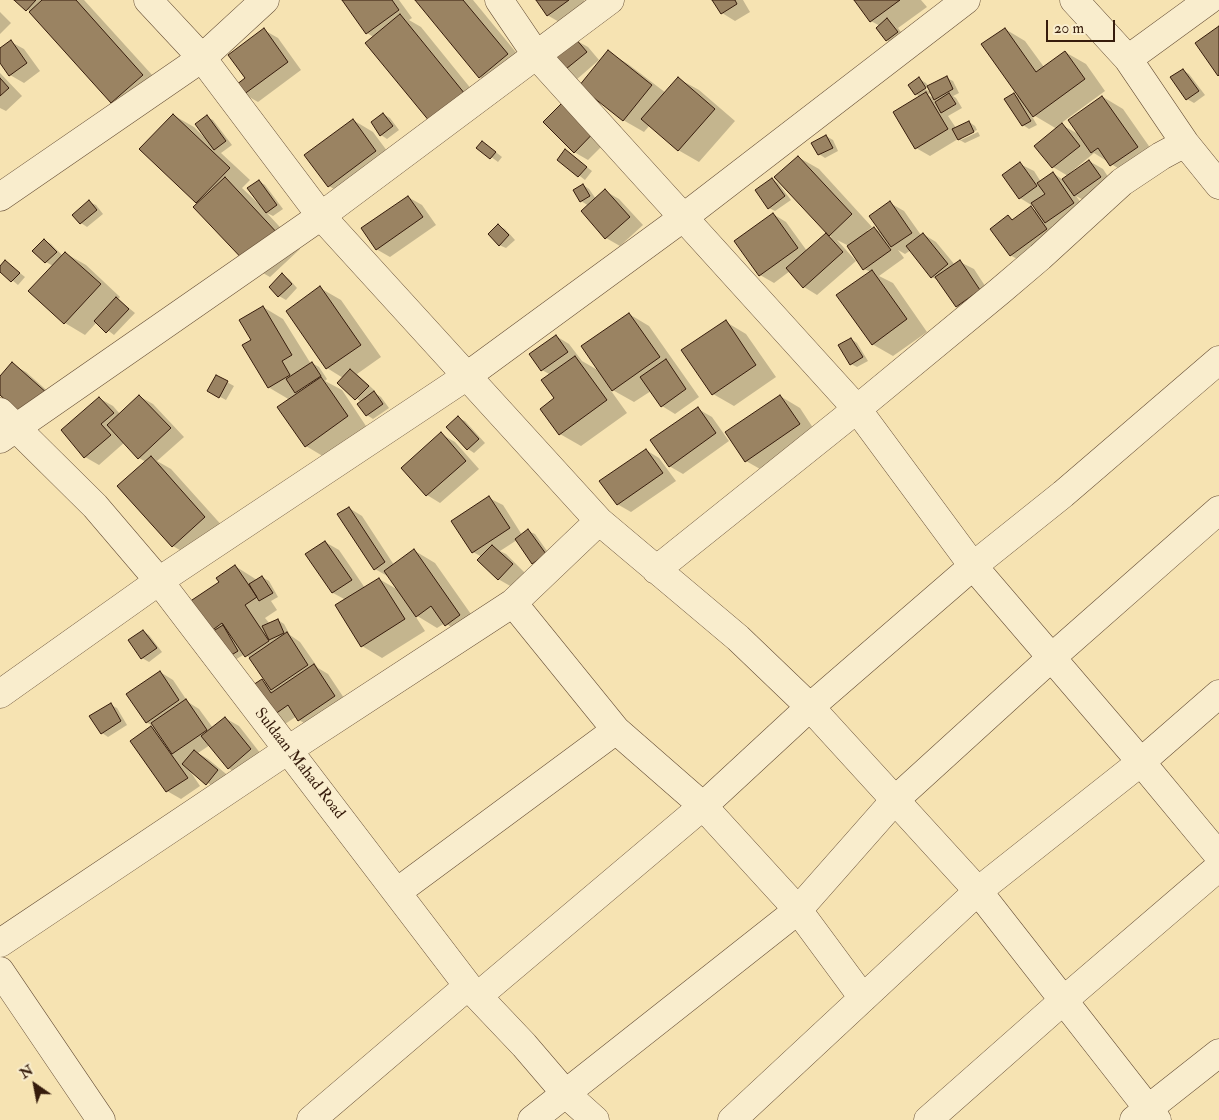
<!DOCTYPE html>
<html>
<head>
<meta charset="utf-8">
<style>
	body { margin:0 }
	#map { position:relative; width:1219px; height:1120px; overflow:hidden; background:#f6e3b2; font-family:"IM FELL Double Pica",serif }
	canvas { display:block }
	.north { position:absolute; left:10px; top:1060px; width:50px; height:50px; -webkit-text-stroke:4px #f9edcd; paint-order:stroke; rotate:327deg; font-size:14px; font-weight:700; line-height:20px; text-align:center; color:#361c0c }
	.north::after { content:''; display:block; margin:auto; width:18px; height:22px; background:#361c0c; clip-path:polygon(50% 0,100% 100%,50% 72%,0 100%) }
	.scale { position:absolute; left:1046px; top:20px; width:69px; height:22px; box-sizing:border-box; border:2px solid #361c0c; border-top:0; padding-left:6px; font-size:15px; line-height:18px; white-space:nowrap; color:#361c0c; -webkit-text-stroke:4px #f9edcd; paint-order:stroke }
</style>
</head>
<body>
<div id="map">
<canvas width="1219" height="1120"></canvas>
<div class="north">N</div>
<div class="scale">20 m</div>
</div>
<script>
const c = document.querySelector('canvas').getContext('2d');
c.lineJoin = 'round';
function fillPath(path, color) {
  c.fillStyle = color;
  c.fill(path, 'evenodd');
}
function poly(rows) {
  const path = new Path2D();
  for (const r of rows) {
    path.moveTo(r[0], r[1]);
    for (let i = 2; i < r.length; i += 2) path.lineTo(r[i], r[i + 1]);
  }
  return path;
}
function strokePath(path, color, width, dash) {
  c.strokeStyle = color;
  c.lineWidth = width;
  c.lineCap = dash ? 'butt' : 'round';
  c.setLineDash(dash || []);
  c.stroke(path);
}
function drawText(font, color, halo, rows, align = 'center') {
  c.font = font + ' "IM FELL Double Pica",serif';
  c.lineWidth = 4;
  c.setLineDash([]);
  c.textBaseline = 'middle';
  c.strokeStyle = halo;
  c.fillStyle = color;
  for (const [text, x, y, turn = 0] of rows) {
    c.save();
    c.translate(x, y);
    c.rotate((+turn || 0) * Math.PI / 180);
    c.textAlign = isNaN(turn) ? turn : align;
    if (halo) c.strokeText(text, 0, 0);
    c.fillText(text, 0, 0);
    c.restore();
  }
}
fillPath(poly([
	[15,0,84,0,163,87,132,114,111,102,32,13],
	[343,0,399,0,412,18,409,20,421,27,485,106,367,33],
	[417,0,473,0,528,67,500,89,480,77],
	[538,0,584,0,587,5,561,23,547,15],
	[714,0,743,0,750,12,735,21,722,13],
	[856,0,921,0,927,7,898,28,904,36,893,44,887,40,880,26,871,21],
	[0,12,11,23,0,34],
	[1005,29,1025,41,1044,67,1065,52,1086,64,1105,91,1060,124,1080,135,1103,97,1123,109,1158,159,1132,177,1094,153,1070,173,1071,174,1089,161,1103,169,1114,186,1089,203,1076,196,1087,211,1059,230,1052,225,1060,237,1024,263,1010,255,1008,217,1014,220,1031,208,1039,212,1033,206,1020,198,1020,164,1034,171,1041,182,1053,173,1063,180,1068,176,1053,167,1036,146,1057,129,1030,113,1037,125,1029,129,1023,125,1014,94,1022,99],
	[264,30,278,38,301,70,258,102,244,94,246,78],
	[575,40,588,47,599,60,576,80,562,72],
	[11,42,24,49,40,71,24,83,10,75,0,61,0,49],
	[608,52,628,64,666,93,679,79,699,90,735,121,699,162,678,150,650,125,644,132,623,120],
	[1183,70,1189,74,1205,95,1194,103,1187,99],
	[0,73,22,96,6,111,0,108],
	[947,78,953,81,959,93,953,96,956,98,962,108,948,116,956,128,969,122,975,126,977,130,961,137,961,140,978,132,980,136,965,143,958,139,930,156,916,148,920,97,916,94,919,79,926,83,929,87],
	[921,84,930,89,930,92,920,86],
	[931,92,935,99,928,95],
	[591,97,621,127,588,160,574,152],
	[383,114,390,118,399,130,387,139,381,135],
	[173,115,194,127,204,137,207,117,213,120,232,145,221,153,250,180,242,188,259,204,260,203,259,181,265,185,283,209,273,216,267,213,300,249,270,277,249,265,197,202],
	[353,120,373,132,396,163,349,198,329,186],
	[826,136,833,140,838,151,825,158,819,154],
	[488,146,502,157,498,162,478,147],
	[566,151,592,171,585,180,558,159],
	[798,157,819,169,872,227,867,231,868,232,874,228,883,233,890,203,904,211,921,235,923,234,936,242,955,265,960,262,974,269,993,298,970,314,956,306,939,281,932,277,911,250,905,254,898,250,904,258,879,276,893,283,927,332,893,356,872,344,871,272,864,269,849,246,837,240,856,261,817,295,804,287,790,271,774,283,760,275,773,214,786,222,807,251,826,235,832,238,776,177],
	[772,179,778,183,791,200,775,211,769,208],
	[583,185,589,189,596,199,605,191,619,199,643,225,620,246,606,238,589,206,581,201],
	[408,197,422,205,436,225,390,257,376,249],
	[89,202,96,205,103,214,87,227,81,223],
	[499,226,505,229,515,240,506,248,499,245],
	[44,240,51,244,63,256,65,253,86,265,120,297,118,299,135,313,114,335,97,322,85,335,65,323,53,266,46,262,34,251],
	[6,262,25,277,18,285,0,270,0,268],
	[282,275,289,279,297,288,286,300,279,296],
	[320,288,341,300,381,357,357,374,374,390,373,392,381,397,389,408,373,419,367,415,361,402,339,383,343,378,327,368,287,311],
	[263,307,283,319,311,364,312,363,319,367,327,379,325,381,342,390,368,429,326,458,306,446,290,400,268,387,252,340],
	[629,314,649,326,699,397,675,414,662,406,651,391,634,402,609,388,627,413,581,446,560,434,556,398,551,375,542,370,556,336,569,344,582,361,601,372],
	[726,322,746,334,776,377,734,406,713,394],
	[851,339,857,343,868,361,857,367,851,364],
	[12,364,26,372,61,403,0,394,0,378],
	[216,376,234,386,226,400,209,391],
	[139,396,153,404,184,437,157,461,171,469,225,529,193,558,173,546,146,462,139,458,125,442,99,465,85,457,99,398,113,406,120,414],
	[780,396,800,408,819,437,767,473,746,461],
	[698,409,712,417,729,441,683,474,669,466],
	[458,418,465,421,485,443,474,453,468,449],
	[441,434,455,442,479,469,440,503,427,495],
	[646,450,659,458,676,481,631,512,617,504],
	[489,498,503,505,522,535,528,531,535,534,552,558,539,567,533,563,517,540,500,551,506,554,525,573,512,587,498,579,482,557,473,552],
	[349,508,362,516,394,565,415,551,435,563,480,627,467,637,445,623,437,628,414,614,425,631,382,658,362,646,346,600,333,593,307,555,325,542,339,550,365,588,379,579,400,591,389,577,375,569],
	[235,566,257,580,262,577,269,581,278,597,271,601,277,610,265,618,270,624,278,620,284,624,290,635,300,642,318,668,328,674,348,704,313,728,299,720,297,716,285,724,272,716,262,681,269,685,251,659,245,654,233,661,210,631,220,582],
	[143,631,149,635,162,652,149,662,142,658,129,641],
	[160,672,173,680,188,702,199,709,213,728,225,718,239,726,264,758,242,776,228,768,210,745,198,753,208,759,231,778,220,791,190,771,200,786,181,799,167,791,132,741,153,726,146,722],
	[111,705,117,708,127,725,108,737,102,733]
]), '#0003');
const building = poly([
	[14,0,36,0,26,11,14,0],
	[42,0,76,0,143,75,111,103,29,12,42,0],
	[342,0,392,0,399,10,366,34,342,0],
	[415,0,463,0,508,54,479,78,415,0],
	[536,0,569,0,547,16,536,0],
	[712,0,735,0,737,4,721,14,712,0],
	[854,0,900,0,870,22,854,0],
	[400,14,465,94,430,122,365,43,400,14],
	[887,18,898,32,886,41,876,28,887,18],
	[1219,26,1219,75,1218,76,1195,43,1219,26],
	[264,28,288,62,243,95,236,85,245,78,228,55,264,28],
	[1005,28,1036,72,1065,51,1085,79,1033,117,981,44,1005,28],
	[575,38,587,52,561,73,549,59,575,38],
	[11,40,27,63,9,76,0,63,0,48,11,40],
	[608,50,652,85,623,121,579,86,608,50],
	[1183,69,1199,91,1186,100,1170,77,1183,69],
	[947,76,953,89,934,100,927,86,947,76],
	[678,77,715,109,678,151,641,119,678,77],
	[919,77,926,88,915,95,908,85,919,77],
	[0,78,9,88,0,96,0,78],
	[577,88,608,118,574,153,543,122,577,88],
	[926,92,948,129,915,149,893,112,926,92],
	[949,93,956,104,941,113,935,102,949,93],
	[1014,93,1031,121,1022,126,1004,99,1014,93],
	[1102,96,1138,147,1110,166,1098,148,1091,153,1068,120,1102,96],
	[383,113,393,126,380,136,371,122,383,113],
	[173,114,230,168,196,203,139,149,173,114],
	[207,115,226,141,214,150,195,124,207,115],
	[353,119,376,151,328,187,304,155,353,119],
	[969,121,974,132,958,140,952,129,969,121],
	[1062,123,1080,146,1052,168,1034,146,1062,123],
	[826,135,833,148,818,155,811,143,826,135],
	[482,141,496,152,490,159,476,148,482,141],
	[565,149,587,167,578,177,557,160,565,149],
	[798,156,852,214,829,236,774,177,798,156],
	[1089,160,1101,177,1074,196,1062,179,1089,160],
	[1020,162,1037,186,1019,199,1002,175,1020,162],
	[1053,172,1074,203,1045,223,1031,203,1045,194,1037,183,1053,172],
	[225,177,280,236,249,266,193,207,225,177],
	[772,178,785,196,768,209,755,190,772,178],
	[259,180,277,205,266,213,247,188,259,180],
	[583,184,590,196,580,202,573,190,583,184],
	[605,189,630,217,605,239,581,211,605,189],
	[408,196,423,217,376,250,361,228,408,196],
	[89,200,97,210,80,224,72,215,89,200],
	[890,201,912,233,891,247,869,216,890,201],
	[1031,206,1047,229,1010,256,990,229,1008,215,1012,220,1031,206],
	[773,213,798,248,759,276,734,241,773,213],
	[498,224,509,235,499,246,488,234,498,224],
	[874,227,891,250,863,270,847,246,874,227],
	[826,233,843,252,803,288,786,268,826,233],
	[923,233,948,264,931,278,906,246,923,233],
	[44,239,57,252,45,263,32,251,44,239],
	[65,252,101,284,64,324,28,291,65,252],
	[5,260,20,273,11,282,0,272,0,266,5,260],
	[960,260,980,290,956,307,935,277,960,260],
	[872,270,907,319,872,345,836,295,872,270],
	[282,273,292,284,278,297,269,287,282,273],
	[320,286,361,345,326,369,286,311,320,286],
	[116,297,129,309,106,333,94,321,116,297],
	[263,306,292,355,282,361,290,375,268,388,242,345,251,340,239,320,263,306],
	[629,313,660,357,612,391,581,346,629,313],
	[726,320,756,365,712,395,681,350,726,320],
	[556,335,568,352,541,371,529,354,556,335],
	[851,338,863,357,850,365,838,345,851,338],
	[575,356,607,400,559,435,540,409,554,398,541,380,575,356],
	[666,359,686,389,661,407,640,377,666,359],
	[12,362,48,394,26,419,0,395,0,376,12,362],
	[312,362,321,376,295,393,286,379,312,362],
	[350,369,369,386,355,400,337,383,350,369],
	[216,375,228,381,219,398,207,391,216,375],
	[321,377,348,416,305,447,277,407,321,377],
	[374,391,383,404,366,416,357,404,374,391],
	[139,395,171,428,138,459,107,425,139,395],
	[780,395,800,424,745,462,725,432,780,395],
	[99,397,114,413,101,424,111,435,84,458,61,430,99,397],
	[698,407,716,433,669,467,650,440,698,407],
	[458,416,479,439,467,450,446,427,458,416],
	[441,432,466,461,426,496,401,468,441,432],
	[646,449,663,473,617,505,599,481,646,449],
	[151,456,205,517,172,547,117,486,151,456],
	[489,496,510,528,472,553,451,521,489,496],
	[349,507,385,562,374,570,337,514,349,507],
	[528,529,546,554,532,564,515,539,528,529],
	[325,541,352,580,332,593,305,554,325,541],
	[492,545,513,564,498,580,477,560,492,545],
	[414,549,460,615,445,626,431,606,416,617,384,571,414,549],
	[235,565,257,597,245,605,269,641,245,657,222,623,210,632,189,602,219,582,216,578,235,565],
	[262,576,273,593,259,601,249,584,262,576],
	[379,578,405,619,361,647,335,605,379,578],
	[278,619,284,633,269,640,262,626,278,619],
	[223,625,238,651,225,659,210,633,223,625],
	[143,630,157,648,141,659,128,640,143,630],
	[287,632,308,665,271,690,249,658,287,632],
	[314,664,335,696,298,721,288,705,271,717,250,687,262,679,271,693,314,664],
	[160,671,179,700,146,723,126,694,160,671],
	[186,699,207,730,172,754,151,723,186,699],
	[111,703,121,721,101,734,89,716,111,703],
	[225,717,251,749,228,769,201,736,225,717],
	[151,726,188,778,166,792,130,741,151,726],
	[194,750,218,770,206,785,182,764,194,750]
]);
fillPath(building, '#9a8362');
strokePath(building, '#361c0c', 1);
const minor = poly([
	[148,0,202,58,321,216,599,521,738,638,810,707,978,891,1157,1120],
	[499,0,537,56,857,409,973,566,1141,762,1219,856],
	[1074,0,1128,59,1185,143,1219,185],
	[1128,59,1209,0],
	[0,197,202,58,265,0],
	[0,412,95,506,159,581,468,986,524,1045,566,1094,595,1120],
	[0,439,321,216,610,0],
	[656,570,857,409,1000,291,1040,257,1122,182,1161,156,1185,143],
	[513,603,616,730,703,806,798,910,863,998],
	[0,694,159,581,467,376,684,217,966,0],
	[397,892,616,730],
	[0,943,288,750,513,603,599,521],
	[0,971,101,1120],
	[478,996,703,806,810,707,973,566,1063,494,1219,360],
	[311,1120,468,986],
	[532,1120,798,910,895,800,1051,658,1219,510],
	[732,1120,978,891,1141,762,1219,694],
	[928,1120,1064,1000,1219,867],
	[1134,1120,1219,1053]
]);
strokePath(minor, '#664e36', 29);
strokePath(minor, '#f9edcd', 28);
drawText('16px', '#361c0c', '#f9edcd', [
	["Suldaan Mahad Road",299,764,52]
]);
</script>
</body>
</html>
